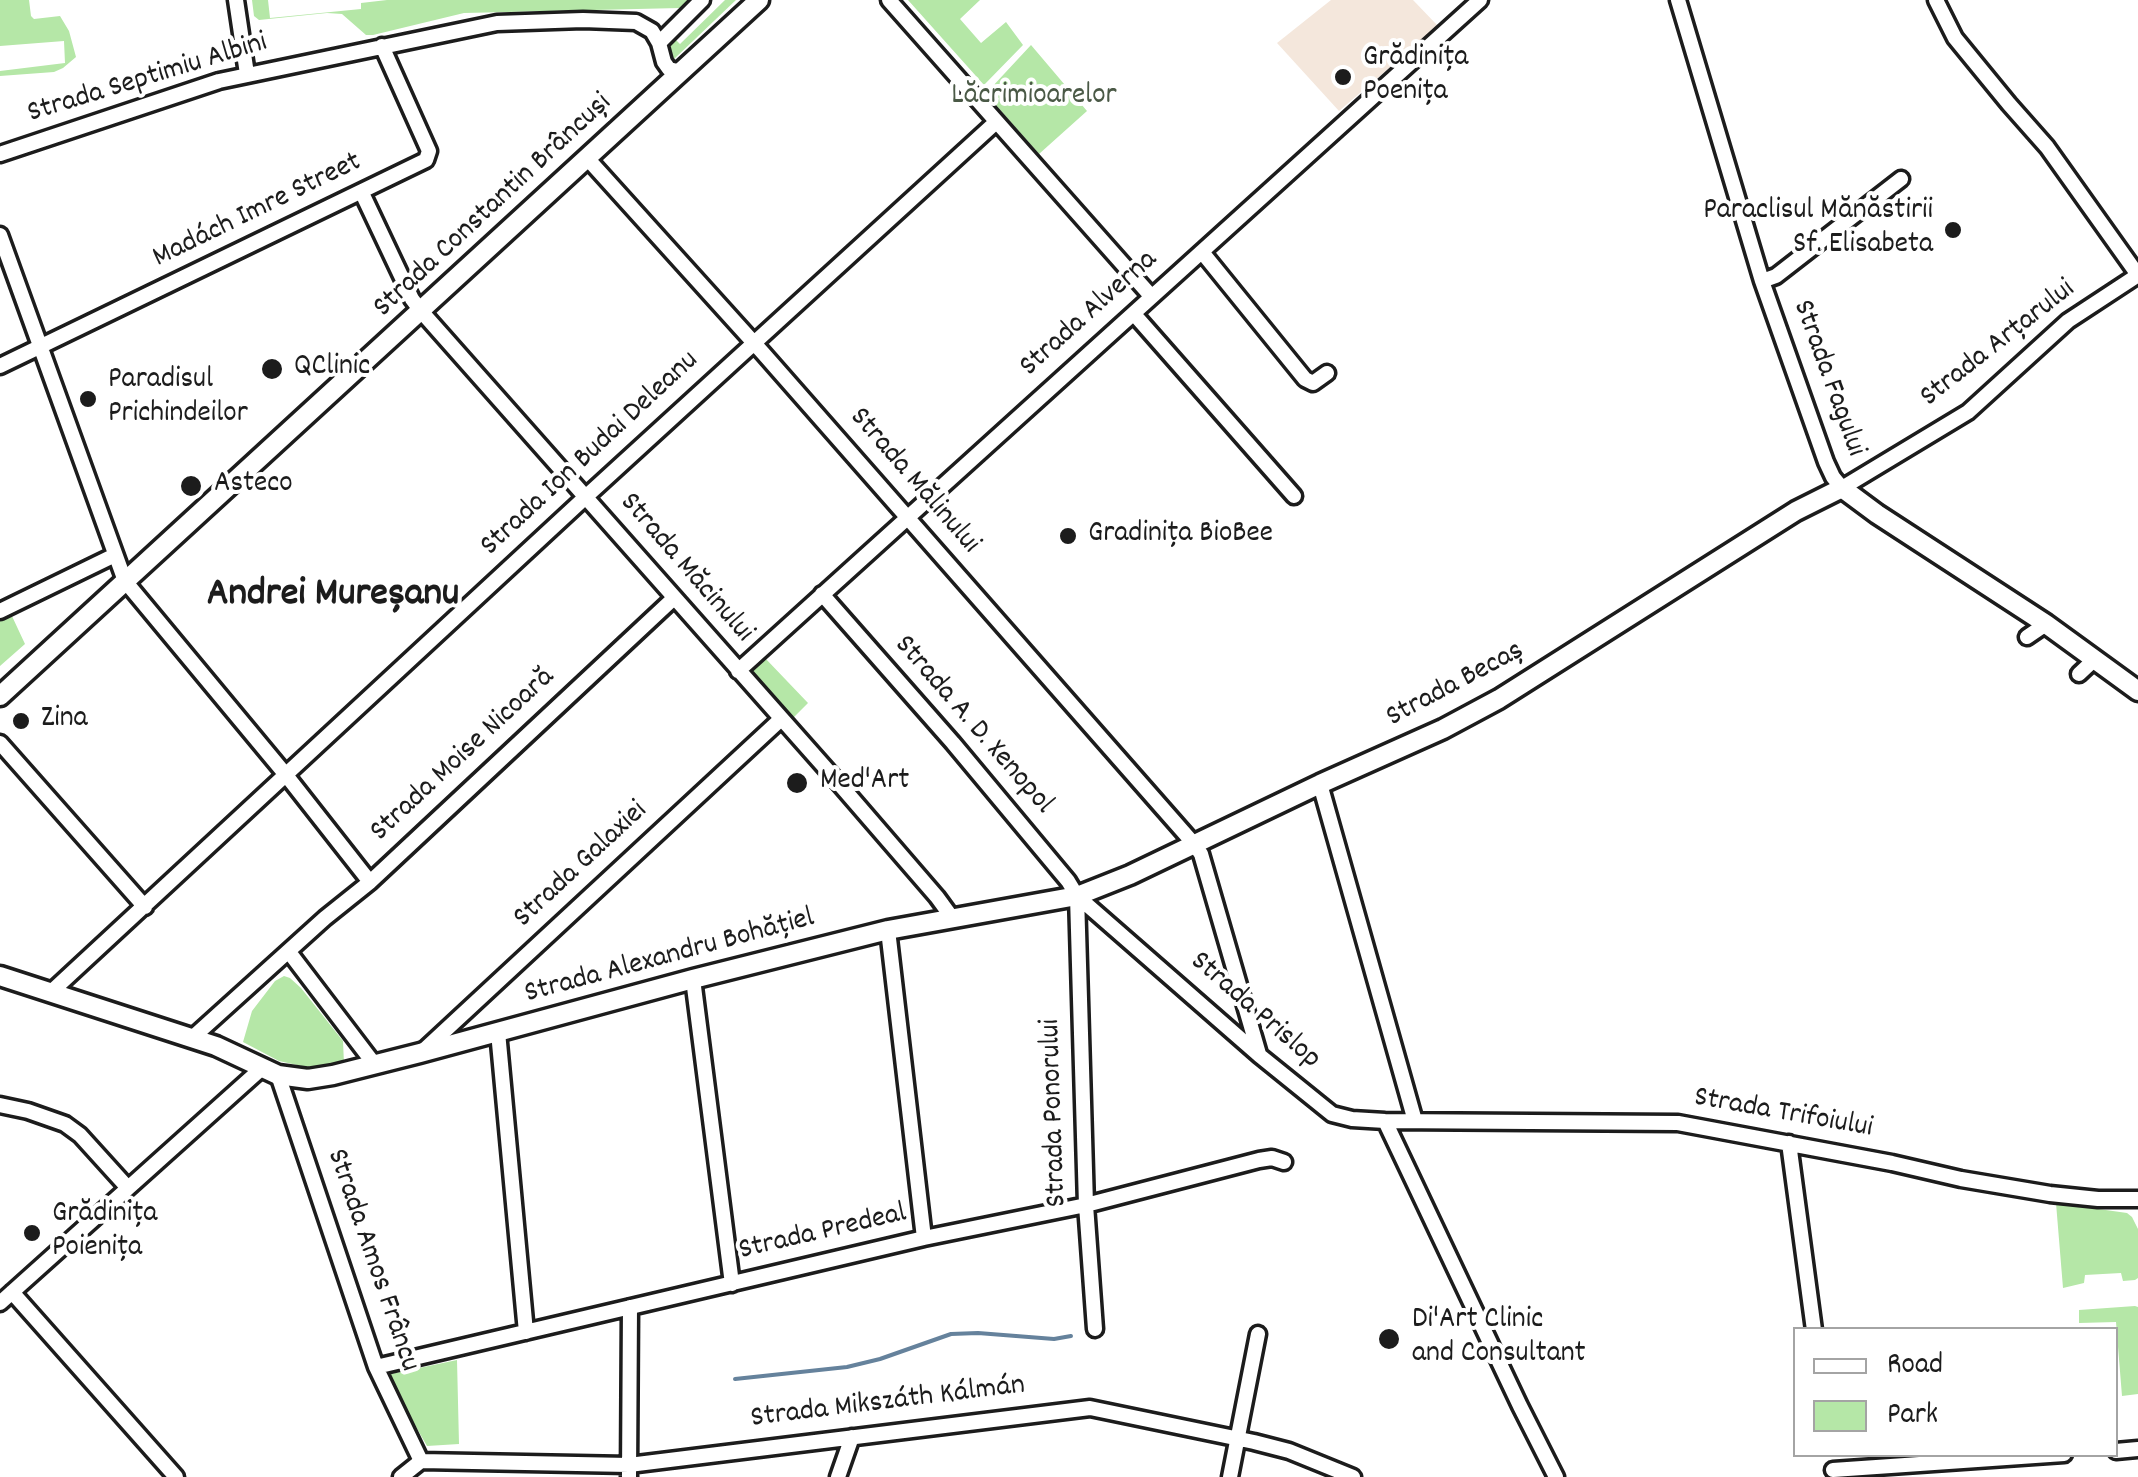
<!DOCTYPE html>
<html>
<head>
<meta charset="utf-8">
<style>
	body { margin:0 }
	#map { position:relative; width:2138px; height:1477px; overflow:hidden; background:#fff; font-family:Dekko,sans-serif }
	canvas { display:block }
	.legend { position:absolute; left:1793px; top:1327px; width:325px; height:130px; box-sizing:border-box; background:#fff; border:2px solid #a4a4a4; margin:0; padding:12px 18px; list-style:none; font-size:30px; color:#1c1c1c }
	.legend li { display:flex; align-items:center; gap:20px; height:50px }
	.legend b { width:50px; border:2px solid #a4a4a4 }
</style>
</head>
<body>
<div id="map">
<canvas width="2138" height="1477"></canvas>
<ul class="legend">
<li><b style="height:12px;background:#fff"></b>Road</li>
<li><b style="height:28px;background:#b5e7a7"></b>Park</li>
</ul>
</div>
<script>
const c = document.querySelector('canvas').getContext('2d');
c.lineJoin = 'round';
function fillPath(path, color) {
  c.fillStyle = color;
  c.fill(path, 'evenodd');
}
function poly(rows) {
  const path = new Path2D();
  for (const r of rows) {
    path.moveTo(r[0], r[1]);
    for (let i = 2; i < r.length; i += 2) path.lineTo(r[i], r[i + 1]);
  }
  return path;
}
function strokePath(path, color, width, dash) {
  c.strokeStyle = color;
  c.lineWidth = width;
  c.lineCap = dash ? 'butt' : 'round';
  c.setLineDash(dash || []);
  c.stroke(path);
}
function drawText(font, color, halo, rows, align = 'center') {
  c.font = font + ' Dekko,sans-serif';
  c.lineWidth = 8;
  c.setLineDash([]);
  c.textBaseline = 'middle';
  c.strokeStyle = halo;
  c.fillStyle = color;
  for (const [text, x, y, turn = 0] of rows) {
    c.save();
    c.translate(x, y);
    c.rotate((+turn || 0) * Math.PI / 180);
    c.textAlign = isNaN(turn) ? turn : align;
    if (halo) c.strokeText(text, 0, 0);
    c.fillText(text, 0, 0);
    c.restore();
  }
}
fillPath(poly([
	[1331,0,1413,0,1438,26,1339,111,1277,43]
]), '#f4e7dc');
fillPath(poly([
	[0,0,29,0,31,16,34,19,60,16,69,31,76,57,63,68,54,72,0,76,0,71,65,63,64,41,0,46],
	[252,0,268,0,270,18,361,9,361,3,387,0,688,0,680,8,464,13,373,35,366,35,342,14,327,13,259,20,254,16],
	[725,0,736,0,673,60,667,52,669,42,673,37,680,44],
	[908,0,980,0,960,19,981,43,1006,22,1023,45,984,85],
	[1031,45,1087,111,1039,154,994,103,999,99,991,88],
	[11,614,25,644,0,666,0,619],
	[765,658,808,703,793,718,750,673],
	[284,976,290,978,301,988,343,1041,344,1064,306,1067,279,1061,243,1042,252,1011,275,981],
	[2056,1203,2127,1213,2132,1217,2138,1229,2138,1278,2135,1280,2123,1281,2121,1273,2085,1275,2084,1283,2063,1288],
	[2135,1306,2138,1307,2138,1394,2122,1396,2116,1322,2079,1323,2079,1310],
	[457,1360,459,1444,427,1446,386,1375]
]), '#b5e7a7');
strokePath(poly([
	[735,1379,847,1367,880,1359,951,1334,978,1333,1054,1339,1071,1336]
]), '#65829c', 4);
const minor = poly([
	[236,0,247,74],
	[889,0,1151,296],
	[1678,0,1762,281,1826,462,1833,477,1842,488,1968,412,2068,321,2138,275,2047,147,2009,104,1955,38,1936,0],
	[659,43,702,0],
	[0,154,219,81,497,23,583,20,636,22,652,31,659,43,664,62,669,69,681,72],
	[587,158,763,353,1194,844,1201,854,1259,1054],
	[362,193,412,299,421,311,836,780,937,897,953,919],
	[0,235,125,581,286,775,370,882],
	[1202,252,1305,379,1313,383,1327,373],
	[1762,281,1776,276,1901,179],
	[1134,314,1294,496],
	[0,366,426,160,429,151,382,46],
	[822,594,953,743,1068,881,1077,896,1259,1055,1332,1114,1352,1119,1385,1121,1678,1123,1892,1163,1961,1179,2050,1194,2098,1199,2138,1199],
	[0,611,115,555],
	[2027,637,2046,624],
	[738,671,1480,0],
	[2079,674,2095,659],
	[0,743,145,907],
	[1320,784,1415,1121],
	[1077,896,1086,1205,1095,1329],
	[888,930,924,1238],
	[289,952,375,1065],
	[693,979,732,1284],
	[50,993,591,492,995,123],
	[498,1032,526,1332],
	[191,1039,325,918,370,882,674,598],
	[423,1051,781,719],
	[278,1075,376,1367,421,1461],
	[0,1105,28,1111,65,1124,80,1135,128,1188],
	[1385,1121,1520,1406,1556,1477],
	[1789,1143,1814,1330],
	[12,1292,176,1477],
	[0,1303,262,1068],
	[376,1367,924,1238,1086,1205,1259,1160,1272,1158,1284,1162],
	[2116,1451,2138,1449],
	[421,1461,629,1465,1090,1408,1254,1442,1289,1451,1353,1477],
	[1833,1470,2064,1454],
	[401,1477,421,1461],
	[629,1477,630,1307],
	[838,1477,852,1437],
	[1230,1477,1258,1334]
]);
const major = poly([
	[0,696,759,0],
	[0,976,216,1046,278,1075,308,1079,333,1075,420,1053,693,979,888,930,1077,896,1130,875,1320,784,1443,729,1499,699,1796,511,1842,488,1877,514,2046,624,2138,691]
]);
strokePath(minor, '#1c1c1c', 21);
strokePath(major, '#1c1c1c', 25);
strokePath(minor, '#fff', 14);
strokePath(major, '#fff', 18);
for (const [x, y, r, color] of [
	[1343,77,10,"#1c1c1c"],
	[1953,230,10,"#1c1c1c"],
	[272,369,12,"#1c1c1c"],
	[88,399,10,"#1c1c1c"],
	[191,486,12,"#1c1c1c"],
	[1068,536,10,"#1c1c1c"],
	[21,721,10,"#1c1c1c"],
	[797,783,12,"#1c1c1c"],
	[32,1233,10,"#1c1c1c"],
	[1389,1339,12,"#1c1c1c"]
]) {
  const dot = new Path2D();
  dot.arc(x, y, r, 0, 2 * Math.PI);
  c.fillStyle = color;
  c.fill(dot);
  strokePath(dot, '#fff', 4);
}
drawText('30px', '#1c1c1c', '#fff', [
	["Grădinița",1363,60],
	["Poenița",1363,94],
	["Paraclisul Mănăstirii",1933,213,"right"],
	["Sf. Elisabeta",1933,247,"right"],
	["QClinic",294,369],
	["Paradisul",108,382],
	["Prichindeilor",108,416],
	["Asteco",214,486],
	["Gradinița BioBee",1088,536],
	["Zina",41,721],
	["Med'Art",820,783],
	["Grădinița",52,1216],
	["Poienița",52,1250],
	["Di'Art Clinic",1412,1322],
	["and Consultant",1412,1356]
], 'left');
drawText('30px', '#1c1c1c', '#fff', [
	["Strada Septimiu Albini",148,80,-17],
	["Strada Constantin Brâncuși",494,207,-43],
	["Madách Imre Street",258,212,-26],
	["Strada Alverna",1090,315,-42],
	["Strada Arțarului",1999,345,-38],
	["Strada Fagului",1827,379,70],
	["Strada Ion Budai Deleanu",591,455,-43],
	["Strada Mălinului",913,482,49],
	["Strada Măcinului",685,569,49],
	["Strada Becaș",1456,686,-28],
	["Strada A. D. Xenopol",972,726,49],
	["Strada Moise Nicoară",464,756,-43],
	["Strada Galaxiei",582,866,-43],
	["Strada Alexandru Bohățiel",670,958,-15],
	["Strada Prislop",1254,1012,41],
	["Strada Ponorului",1056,1113,-92],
	["Strada Trifoiului",1783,1115,10],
	["Strada Predeal",823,1234,-13],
	["Strada Amos Frâncu",371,1261,71],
	["Strada Mikszáth Kálmán",888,1404,-7]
]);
drawText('30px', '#4a5946', '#fff', [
	["Lăcrimioarelor",1034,98]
]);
drawText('bold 40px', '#1c1c1c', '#fff', [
	["Andrei Mureșanu",333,598]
]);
</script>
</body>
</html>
